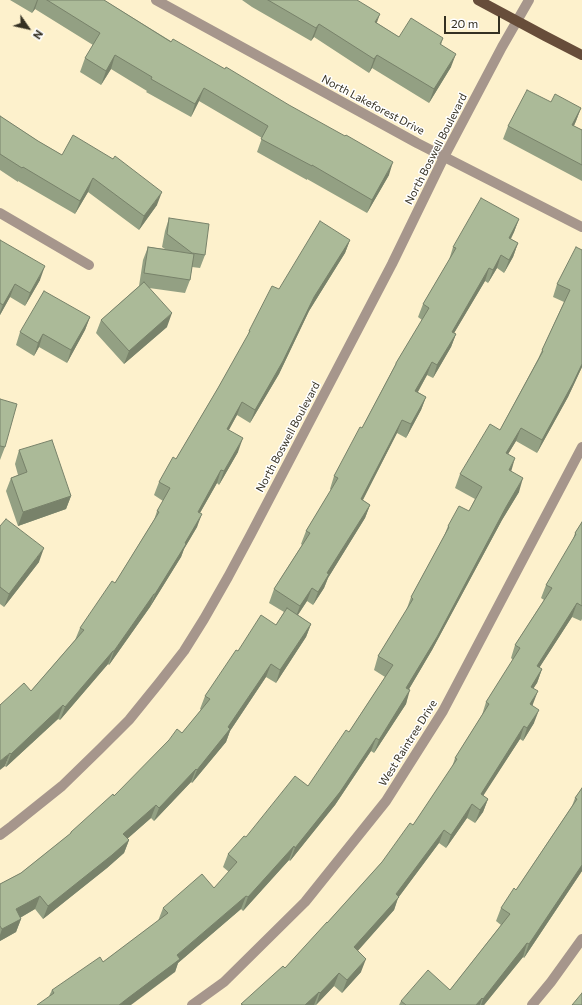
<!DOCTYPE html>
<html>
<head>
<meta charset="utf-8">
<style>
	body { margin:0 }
	#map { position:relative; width:582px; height:1005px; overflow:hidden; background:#fdf1cc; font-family:Commissioner,sans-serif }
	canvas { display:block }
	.north { position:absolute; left:8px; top:8px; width:40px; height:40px; -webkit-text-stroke:3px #fff; paint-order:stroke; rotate:124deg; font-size:11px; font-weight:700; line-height:16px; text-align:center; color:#343022 }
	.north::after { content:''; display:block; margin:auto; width:14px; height:18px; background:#343022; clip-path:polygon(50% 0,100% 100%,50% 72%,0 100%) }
	.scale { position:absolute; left:444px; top:16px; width:56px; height:18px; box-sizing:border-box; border:2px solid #343022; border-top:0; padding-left:5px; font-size:12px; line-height:14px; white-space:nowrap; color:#343022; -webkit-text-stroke:3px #fff; paint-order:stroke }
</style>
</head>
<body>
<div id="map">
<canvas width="582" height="1005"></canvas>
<div class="north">N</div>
<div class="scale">20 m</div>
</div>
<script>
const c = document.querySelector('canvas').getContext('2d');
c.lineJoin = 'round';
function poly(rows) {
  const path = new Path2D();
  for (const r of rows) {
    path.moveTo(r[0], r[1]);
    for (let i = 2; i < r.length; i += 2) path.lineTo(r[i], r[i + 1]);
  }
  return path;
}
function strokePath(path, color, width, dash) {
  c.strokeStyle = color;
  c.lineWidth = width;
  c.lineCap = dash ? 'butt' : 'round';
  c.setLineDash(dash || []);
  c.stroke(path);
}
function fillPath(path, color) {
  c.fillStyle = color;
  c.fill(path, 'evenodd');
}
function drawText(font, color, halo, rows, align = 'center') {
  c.font = font + ' Commissioner,sans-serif';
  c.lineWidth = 3;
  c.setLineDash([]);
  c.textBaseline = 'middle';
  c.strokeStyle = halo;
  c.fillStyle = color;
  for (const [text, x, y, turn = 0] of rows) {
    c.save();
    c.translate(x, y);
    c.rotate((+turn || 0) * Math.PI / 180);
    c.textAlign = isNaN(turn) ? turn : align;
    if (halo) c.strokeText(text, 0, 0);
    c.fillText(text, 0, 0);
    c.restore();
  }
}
strokePath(poly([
	[156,0,417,143,582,227],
	[0,213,89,265],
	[0,835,12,826,62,786,100,749,129,720,159,683,184,651,204,619,228,577,251,534,392,264,444,157,502,47,529,0],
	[192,1005,224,982,305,902,386,801,443,711,582,447],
	[532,1005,551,982,582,939]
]), '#a6968c', 10);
strokePath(poly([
	[478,0,545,36,582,55]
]), '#674d3a', 10);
fillPath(poly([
	[10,0,104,0,389,175,367,213,307,179,307,180,257,152,262,138,199,101,191,117,146,92,147,91,111,69,101,85,80,72,85,58,93,45,35,9,32,13],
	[242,0,357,0,377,23,399,37,443,38,441,45,451,67,429,103,372,68,369,73,314,37,311,41,252,7],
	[551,102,581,108,574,126,582,130,582,181,503,139,508,126],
	[0,116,38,141,62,155,157,205,139,230,88,192,75,214,18,181,18,182,0,170],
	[169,218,205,255,200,268,192,267,190,280,185,293,149,288,167,327,124,364,96,333,101,320,139,286,143,260,148,247,165,249,162,247,165,231],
	[519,219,514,232,511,239,518,243,513,257,504,273,497,268,488,283,485,281,454,333,456,334,451,347,433,378,427,375,418,392,426,397,421,410,406,438,397,433,363,500,370,505,365,518,328,578,324,588,313,605,307,601,298,615,311,624,306,637,276,683,266,677,230,731,226,742,192,783,191,782,154,821,151,818,127,839,129,840,124,853,107,868,43,919,35,909,20,918,21,919,16,932,0,941,0,884,21,873,70,834,71,832,114,796,182,733,201,710,200,709,205,696,238,651,276,625,284,612,269,603,274,589,302,545,301,544,306,531,331,490,330,489,334,476,362,428,393,369,396,363,422,320,418,317,423,304,449,260,453,247],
	[0,240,40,280,25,306,10,297,0,315],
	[350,240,345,253,309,311,279,374,250,423,237,415,229,430,238,452,219,485,217,483,200,513,197,527,184,549,181,557,150,607,109,665,108,664,60,720,58,719,6,767,5,766,31,691,75,640,80,628,115,583,154,520,157,511,163,501,154,495,159,482,176,459,218,388,248,336,249,331,279,289],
	[582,250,582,367,568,397,537,453,516,441,508,454,511,471,519,492,502,520,432,650,409,689,406,704,374,753,371,751,335,805,290,861,289,860,243,911,241,909,178,963,175,972,49,996,52,990,103,962,158,921,163,908,214,888,229,872,223,867,228,854,246,837,308,786,349,732,385,677,374,670,378,656,406,611,411,597,444,536,448,526,469,511,475,499,455,488,460,474,500,430,538,359,542,350,564,302,553,297,557,284],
	[90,317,85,330,67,363,39,347,34,356,16,345,20,332],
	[0,399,5,447,0,460],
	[19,450,71,496,66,509,18,526,6,491,11,478,18,475,15,464],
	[582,522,582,619,581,621,572,617,539,668,542,669,537,683,533,688,533,704,532,706,534,723,523,741,520,739,483,795,488,799,483,812,475,823,467,818,446,848,439,843,398,898,394,910,357,951,361,972,342,993,334,986,316,1005,241,1005,241,1004,285,968,327,923,382,862,413,825,452,767,455,758,482,715,486,702,513,660,511,658,515,645,544,600,541,598,546,585,572,542,575,533],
	[0,526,39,562,4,607,0,604],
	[582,788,582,871,524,958,523,957,484,1005,399,1005,401,1001,450,990,501,925,496,921,501,908,516,890,572,806,575,798]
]), '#93a083');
fillPath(poly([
	[37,0,38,0,35,9,32,13],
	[380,14,375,28,375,22],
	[319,24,314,37,311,41,316,28],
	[456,54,451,67,429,103,434,89],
	[115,55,111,69,101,85,106,71],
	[377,55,372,68,369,73,374,59],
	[204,88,199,101,191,117,195,104],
	[581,108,576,121,568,138,572,125],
	[393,162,389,175,367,213,372,200],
	[93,178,88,192,75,214,80,201],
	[162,192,157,205,139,230,144,216],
	[519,219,514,232,504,251,509,238],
	[350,240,345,253,309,311,279,374,250,423,255,410,314,297],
	[518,243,513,257,504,273,509,260],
	[501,255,497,268,488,283,493,270],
	[45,266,40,280,25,306,30,293],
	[489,268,485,281,447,345,452,332],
	[15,284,10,297,0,315,0,312,3,305],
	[172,313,167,327,124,364,129,351],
	[90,317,85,330,67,363,71,350],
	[43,334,39,347,34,356,38,343],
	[456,334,451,347,433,378,437,365],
	[432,362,427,375,411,404,415,391],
	[582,364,582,367,568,397,537,453,542,440],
	[426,397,421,410,406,438,411,424],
	[242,402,237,415,222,442,227,429],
	[402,420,397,433,356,513,361,499],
	[521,428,516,441,501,466,506,453],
	[243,438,238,452,219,485,224,471],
	[515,458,511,472,509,470],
	[221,470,217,483,193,525,198,512],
	[523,478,519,492,502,520,432,650,402,701,406,688,506,507],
	[71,496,66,509,18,526,23,512],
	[370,505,365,518,328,578,324,588,313,605,318,592,327,573],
	[202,514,197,527,184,549,181,557,150,607,155,594],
	[44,548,39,562,4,607,9,594],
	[312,588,307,601,295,619,300,606],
	[154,594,150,607,109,665,114,651],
	[577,603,572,617,532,679,537,666],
	[311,624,306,637,276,683,280,670],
	[113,651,108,664,60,720,65,707],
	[271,664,266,677,230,731,226,742,192,783,197,770,228,727],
	[542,669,537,683,526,700,531,687],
	[410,690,406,704,374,753,379,740],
	[538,691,533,704,525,718,530,704],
	[63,705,58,719,6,767,11,754],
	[539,710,534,723,523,741,527,728],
	[524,726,520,739,476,807,481,794],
	[376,738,371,751,335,805,290,861,295,848],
	[10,753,5,766,0,770,0,761],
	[196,769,191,782,154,821,159,808],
	[488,799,483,812,475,823,480,810],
	[472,804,467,818,446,848,451,835],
	[156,805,151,818,118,847,123,834],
	[444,830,439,843,398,898,394,910,349,961,354,947,396,894],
	[129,840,124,853,107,868,43,919,48,906],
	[294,846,289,860,243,911,248,897],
	[582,865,582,871,524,958,529,944],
	[40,896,35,909,11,923,16,909],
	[246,896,241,909,178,963,175,972,131,1005,119,1005],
	[21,919,16,932,0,941,0,935,2,929],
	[527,943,523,957,484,1005,481,1005,483,999],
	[366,959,361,972,342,993,347,980],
	[339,973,334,986,316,1005,320,993],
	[319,992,314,1005,305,1005],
	[482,998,480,1005,476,1005]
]), '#78826a');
const building = poly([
	[47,0,104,0,171,42,173,39,225,69,226,67,289,105,345,136,346,135,393,162,372,200,312,165,312,166,261,139,268,126,204,88,195,104,151,79,152,77,115,55,106,71,85,58,100,33,47,0],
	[268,0,357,0,380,14,375,22,399,37,411,18,443,38,440,44,456,54,434,89,377,55,374,59,319,24,316,28,268,0],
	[527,90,551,102,555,94,581,108,572,125,582,130,582,165,508,126,527,90],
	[0,116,38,141,62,155,73,135,113,159,115,156,162,192,144,216,93,178,80,201,23,167,22,168,0,154,0,116],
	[481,198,519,219,509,238,518,243,509,260,501,255,493,270,489,268,452,332,456,334,437,365,432,362,415,391,426,397,411,424,402,420,361,499,370,505,327,573,329,574,318,592,312,588,300,606,274,589,310,533,306,531,338,478,334,476,360,427,362,428,396,364,396,363,429,308,423,304,456,248,453,247,481,198],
	[169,218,209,224,205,255,192,253,167,234,169,218],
	[320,221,350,240,314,297,283,361,255,410,242,402,227,429,243,438,224,471,221,470,198,512,202,514,185,543,186,544,155,594,154,594,114,651,113,651,65,707,63,705,11,754,10,753,0,761,0,705,24,683,31,691,84,630,80,628,112,581,115,583,159,512,157,511,170,488,159,482,173,457,176,459,218,388,250,331,249,331,272,286,279,289,320,221],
	[0,240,45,266,30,293,15,284,3,305,0,303,0,240],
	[148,247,194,254,190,280,144,273,148,247],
	[576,247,582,250,582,364,573,383,542,440,521,428,506,453,515,458,509,470,523,478,506,507,437,637,406,688,410,690,379,740,376,738,340,792,295,848,294,846,248,897,246,896,177,955,180,959,128,998,119,1005,37,1005,54,993,52,990,100,957,103,962,168,913,163,908,202,874,214,888,237,862,228,854,244,836,246,837,295,776,308,786,346,730,349,732,393,665,378,656,413,599,411,597,449,527,448,526,459,506,469,511,482,487,460,474,490,424,500,430,543,351,542,350,570,290,557,284,576,247],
	[144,282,172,313,129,351,101,320,144,282],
	[44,291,90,317,71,350,43,334,38,343,20,332,44,291],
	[0,399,17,404,5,447,0,446,0,399],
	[52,440,71,496,23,512,11,478,27,472,19,450,52,440],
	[6,519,44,548,9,594,0,587,0,526,6,519],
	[582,522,582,606,577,603,537,666,542,669,531,687,538,691,530,704,539,710,527,728,524,726,481,794,488,799,480,810,472,804,451,835,444,830,396,894,399,897,354,947,366,959,347,980,339,973,320,993,319,992,305,1005,243,1005,241,1004,283,966,285,968,327,922,327,923,382,862,410,823,413,825,457,759,455,758,489,704,486,702,520,648,515,645,552,588,546,585,576,534,575,533,582,522],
	[287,608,311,624,280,670,271,664,228,727,230,729,197,770,196,769,159,808,156,805,123,834,129,840,112,855,48,906,40,896,16,909,21,919,2,929,0,926,0,884,21,873,71,833,71,832,113,794,114,796,169,740,177,729,182,733,210,699,205,696,236,650,238,651,261,615,276,625,287,608],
	[582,788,582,865,529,944,527,943,483,999,482,998,476,1005,406,1005,401,1001,428,970,450,990,510,914,501,908,514,888,516,890,577,799,575,798,582,788],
	[582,993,582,1005,572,1005,582,993]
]);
fillPath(building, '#abba98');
strokePath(building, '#78826a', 1);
drawText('11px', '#343022', '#fff', [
	["North Lakeforest Drive",373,105,28],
	["North Boswell Boulevard",436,149,-63],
	["North Boswell Boulevard",288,437,-62],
	["West Raintree Drive",408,743,-58]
]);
</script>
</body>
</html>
